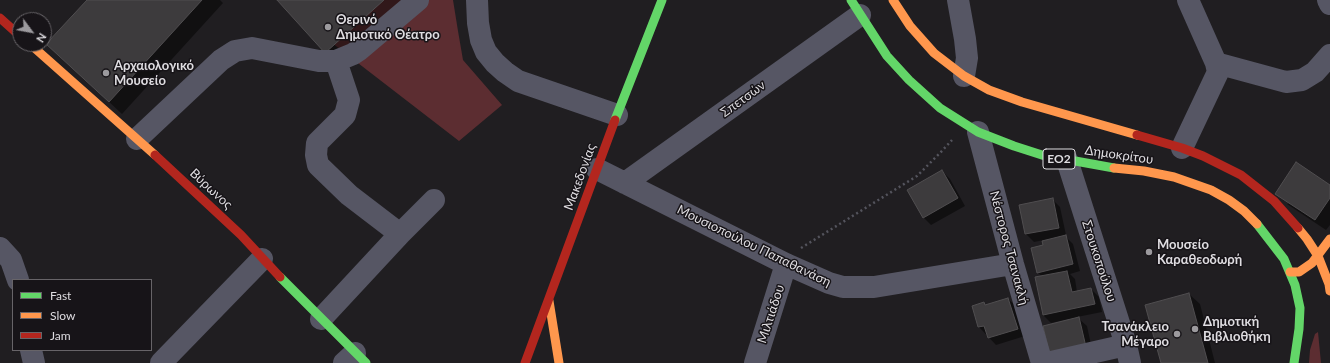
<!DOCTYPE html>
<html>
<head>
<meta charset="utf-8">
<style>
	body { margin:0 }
	#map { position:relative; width:1330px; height:363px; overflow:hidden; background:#201e21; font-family:Lato,sans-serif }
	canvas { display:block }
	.legend { position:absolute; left:12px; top:279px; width:140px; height:72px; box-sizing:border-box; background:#171418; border:1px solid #676468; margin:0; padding:5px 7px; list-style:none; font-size:12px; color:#dfdde1 }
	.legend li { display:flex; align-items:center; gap:8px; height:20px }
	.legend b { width:20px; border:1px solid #676468 }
	.north { position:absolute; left:12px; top:12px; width:40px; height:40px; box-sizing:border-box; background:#171418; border:1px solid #676468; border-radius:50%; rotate:122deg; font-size:11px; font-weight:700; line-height:16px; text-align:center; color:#dfdde1 }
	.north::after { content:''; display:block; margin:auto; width:14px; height:18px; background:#9c9a9e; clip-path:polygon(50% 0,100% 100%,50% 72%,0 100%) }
</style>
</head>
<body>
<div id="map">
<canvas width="1330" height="363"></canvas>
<ul class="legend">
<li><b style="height:5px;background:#63d668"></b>Fast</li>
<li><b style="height:5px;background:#ff974d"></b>Slow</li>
<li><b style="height:5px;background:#b3261e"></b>Jam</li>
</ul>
<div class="north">N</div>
</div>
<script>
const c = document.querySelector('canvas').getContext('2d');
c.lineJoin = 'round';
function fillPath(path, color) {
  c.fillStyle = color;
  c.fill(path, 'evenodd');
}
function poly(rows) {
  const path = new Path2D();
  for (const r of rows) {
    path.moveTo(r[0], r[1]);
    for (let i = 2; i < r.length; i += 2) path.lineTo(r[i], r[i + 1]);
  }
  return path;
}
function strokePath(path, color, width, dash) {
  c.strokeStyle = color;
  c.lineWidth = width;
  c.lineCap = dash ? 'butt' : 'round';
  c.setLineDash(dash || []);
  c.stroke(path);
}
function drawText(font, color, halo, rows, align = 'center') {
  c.font = font + ' Lato,sans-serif';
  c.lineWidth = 3;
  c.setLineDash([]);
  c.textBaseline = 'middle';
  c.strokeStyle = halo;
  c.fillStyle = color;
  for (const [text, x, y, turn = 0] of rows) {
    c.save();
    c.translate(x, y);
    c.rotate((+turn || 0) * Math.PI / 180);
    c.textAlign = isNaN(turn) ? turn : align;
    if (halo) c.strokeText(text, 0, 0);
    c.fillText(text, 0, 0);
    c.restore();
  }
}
fillPath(poly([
	[382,0,453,0,458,31,463,60,502,105,459,141,332,43],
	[1318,332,1321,363,1309,363,1310,350,1315,334]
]), '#5c2d31');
fillPath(poly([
	[88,0,220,0,223,3,122,114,61,57],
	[278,0,411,0,339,65],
	[942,171,950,179,965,206,931,225,923,217],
	[1330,186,1330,225,1326,230,1287,204],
	[1052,199,1060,207,1066,235,1065,236,1073,244,1080,271,1070,274,1075,279,1077,292,1091,289,1099,297,1102,312,1077,317,1087,326,1093,354,1058,363,1069,319,1051,323,1043,315,1043,277,1038,273,1044,245,1050,240,1049,239,1034,242,1026,234,1020,206],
	[1189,294,1200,304,1215,363,1162,363],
	[1008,299,1016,306,1025,336,996,345,979,327,984,303,987,306]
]), '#0007');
const building = poly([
	[87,0,202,0,109,102,46,44,87,0],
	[277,0,384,0,325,53,277,0],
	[1296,162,1330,185,1330,198,1315,220,1275,194,1296,162],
	[942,170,958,198,923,218,907,190,942,170],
	[1053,198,1059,228,1025,234,1019,205,1053,198],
	[1066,235,1073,264,1037,273,1031,248,1043,245,1042,241,1066,235],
	[1067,271,1072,292,1091,288,1095,304,1043,315,1035,277,1067,271],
	[1189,293,1208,363,1161,363,1145,305,1189,293],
	[1008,298,1018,329,988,338,984,326,978,327,972,306,984,302,985,305,1008,298],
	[1079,317,1086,347,1050,356,1043,326,1079,317]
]);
fillPath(building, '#3d3b3d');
strokePath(building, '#504e50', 1);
strokePath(poly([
	[801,248,917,176,940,153,952,140]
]), '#54545d', 2.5, [2, 3]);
strokePath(poly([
	[477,0,478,23,481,40,486,52,495,63,505,72,518,81,617,115],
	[958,0,965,39,967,58,964,76],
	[1328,0,1330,4],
	[1216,63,1286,82,1302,80,1315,72,1330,55],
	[978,132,1013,264,1042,363],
	[137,139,221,60,235,51,252,48,319,61,336,61,353,54,359,50,418,0],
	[1182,148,1218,72,1216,63,1188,0],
	[1067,160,1126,345,1130,363],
	[597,169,786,264,829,283,843,287,874,287,1013,264],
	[625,183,860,15],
	[400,234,434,200],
	[0,248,11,260,18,280],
	[321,319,400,234,349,195,318,165,316,155,317,143,345,115,349,100,336,61],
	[31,350,34,363],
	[161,363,262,259],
	[344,363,355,353],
	[755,363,786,264],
	[1047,363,1126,345]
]), '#565664', 22);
strokePath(poly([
	[851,0,887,56,909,80,940,108,978,132,1014,146,1042,155,1114,168],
	[615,120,662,0],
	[1257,224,1284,259,1295,285,1300,308,1299,329,1294,363],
	[280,277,366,363]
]), '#63d668', 9);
strokePath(poly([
	[893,0,910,26,934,53,964,76,989,90,1022,102,1137,135],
	[30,44,155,155],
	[1114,168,1144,171,1174,177,1211,190,1229,200,1244,211,1257,224],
	[1298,228,1307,239,1318,256,1329,284,1330,291],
	[1290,272,1299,272,1312,263,1330,239],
	[549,301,559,363]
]), '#ff974d', 9);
strokePath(poly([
	[0,18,20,36],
	[1137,135,1182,148,1203,156,1241,175,1274,201,1298,228],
	[155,155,241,235,280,277],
	[525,363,615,120]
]), '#b3261e', 9);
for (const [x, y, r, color] of [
	[328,27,4,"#9c9a9e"],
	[106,73,4,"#9c9a9e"],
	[1149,252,4,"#9c9a9e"],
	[1195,329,4,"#9c9a9e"],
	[1177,334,4,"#9c9a9e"]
]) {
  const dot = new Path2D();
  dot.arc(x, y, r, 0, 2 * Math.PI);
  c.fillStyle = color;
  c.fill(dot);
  strokePath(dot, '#171418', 1.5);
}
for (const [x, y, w] of [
	[1059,159,32]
]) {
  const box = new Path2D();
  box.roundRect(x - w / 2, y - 10, w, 20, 3);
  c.fillStyle = '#171418';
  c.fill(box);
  strokePath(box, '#dfdde1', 1);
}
drawText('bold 12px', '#dfdde1', null, [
	["ΕΟ2",1059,159]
]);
drawText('bold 13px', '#dfdde1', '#171418', [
	["Θερινό",336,20],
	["Δημοτικό Θέατρο",336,35],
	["Αρχαιολογικό",114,66],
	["Μουσείο",114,81],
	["Μουσείο",1157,245],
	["Καραθεοδωρή",1157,260],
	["Δημοτική",1203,322],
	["Βιβλιοθήκη",1203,337],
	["Τσανάκλειο",1169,327,"right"],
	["Μέγαρο",1169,342,"right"]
], 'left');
drawText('13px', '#dfdde1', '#171418', [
	["Σπετσών",743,99,-36],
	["Δημοκρίτου",1119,155,8],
	["Μακεδονίας",580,177,-70],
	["Βύρωνος",211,189,43],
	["Μουσιοπούλου Παπαθανάση",754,246,26],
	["Νέστορος Τσανακλή",1009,248,75],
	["Στουκοπούλου",1099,261,72],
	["Μιλτιάδου",771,314,-72]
]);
</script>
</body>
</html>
